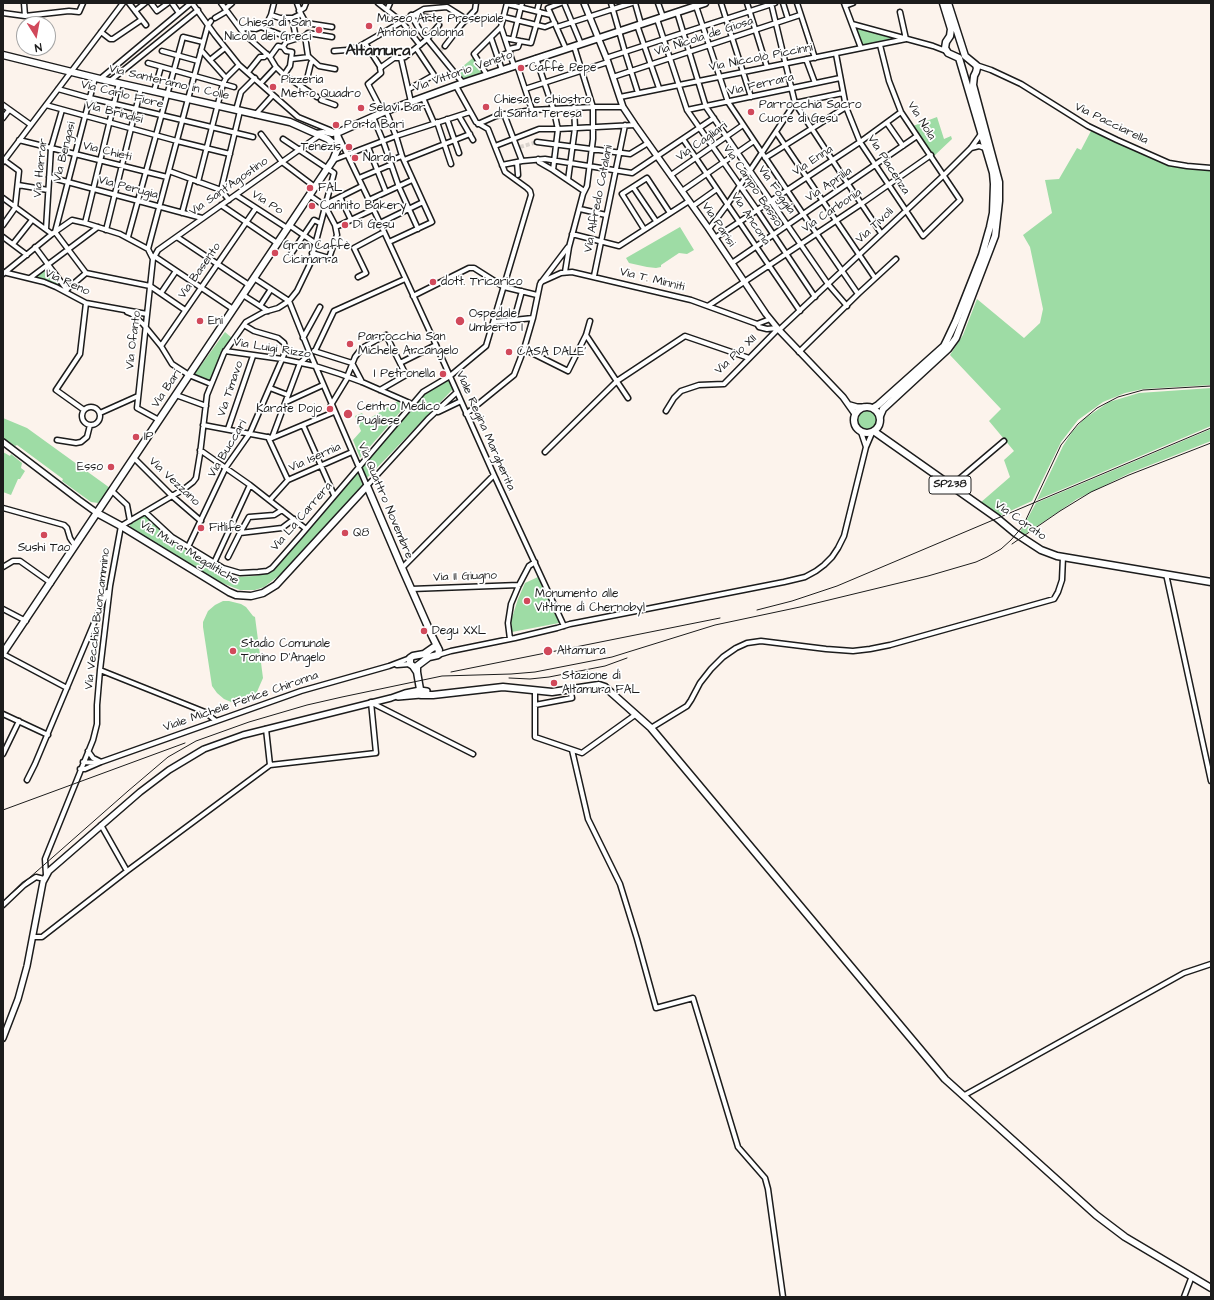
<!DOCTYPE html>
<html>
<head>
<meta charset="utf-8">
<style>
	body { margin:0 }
	#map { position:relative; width:1214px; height:1300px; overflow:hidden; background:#fcf3ec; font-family:"Architects Daughter",sans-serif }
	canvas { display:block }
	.frame { position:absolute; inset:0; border:4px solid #1c1c1c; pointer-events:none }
	.north { position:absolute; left:16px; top:16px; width:40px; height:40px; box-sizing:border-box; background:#fff; border:1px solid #a4a4a4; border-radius:50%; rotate:169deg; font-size:11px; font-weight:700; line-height:16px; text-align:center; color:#1c1c1c }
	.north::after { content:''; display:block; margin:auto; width:14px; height:18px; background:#d1495b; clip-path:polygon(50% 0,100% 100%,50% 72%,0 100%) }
</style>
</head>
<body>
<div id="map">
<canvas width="1214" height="1300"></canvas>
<div class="frame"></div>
<div class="north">N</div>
</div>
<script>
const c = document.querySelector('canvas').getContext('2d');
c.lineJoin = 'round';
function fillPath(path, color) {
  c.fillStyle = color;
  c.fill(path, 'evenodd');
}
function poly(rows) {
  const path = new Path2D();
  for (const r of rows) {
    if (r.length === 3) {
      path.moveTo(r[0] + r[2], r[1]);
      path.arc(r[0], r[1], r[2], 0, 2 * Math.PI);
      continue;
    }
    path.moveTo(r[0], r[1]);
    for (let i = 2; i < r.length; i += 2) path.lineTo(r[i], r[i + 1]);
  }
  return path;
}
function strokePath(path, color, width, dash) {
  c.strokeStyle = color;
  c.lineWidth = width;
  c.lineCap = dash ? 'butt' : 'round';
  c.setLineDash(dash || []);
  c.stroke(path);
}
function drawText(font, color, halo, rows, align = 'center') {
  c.font = font + ' "Architects Daughter",sans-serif';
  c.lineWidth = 3.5;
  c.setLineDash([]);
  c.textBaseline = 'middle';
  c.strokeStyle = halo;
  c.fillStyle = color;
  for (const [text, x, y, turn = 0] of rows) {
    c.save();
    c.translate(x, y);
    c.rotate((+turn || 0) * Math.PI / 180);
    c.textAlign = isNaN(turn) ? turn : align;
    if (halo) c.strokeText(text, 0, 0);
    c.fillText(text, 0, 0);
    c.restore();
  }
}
fillPath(poly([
	[855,27,893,38,863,45],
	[474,57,484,73,464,81,456,72],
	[937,117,944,139,951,136,952,139,934,156,913,126],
	[1092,129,1110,140,1171,164,1211,169,1211,385,1143,389,1125,393,1103,402,1078,420,1061,442,1032,501,997,517,980,503,1010,477,1004,460,1014,451,989,421,1001,409,950,355,963,335,977,299,1024,338,1040,323,1043,309,1030,247,1023,235,1052,213,1045,180,1059,179,1077,148,1081,150],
	[680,227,694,250,687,254,679,253,661,265,661,267,656,268,647,267,629,263,626,258],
	[48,268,62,287,35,277],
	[225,332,232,338,222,352,210,381,194,375],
	[448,380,453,389,367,478,362,467,425,394],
	[1211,388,1211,426,1037,500,1063,446,1072,432,1084,419,1109,402,1139,393],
	[398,401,401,405,401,411,360,458,353,440,361,431,355,416,362,413,367,420],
	[868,420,10],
	[3,418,27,428,110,488,98,503,91,502,62,481,63,479,17,445,15,446,3,438],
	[1211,429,1211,441,1130,473,1077,499,1024,535,1020,532,1036,503],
	[3,452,10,456,11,454,22,463,21,468,25,471,20,479,18,479,11,495,3,492],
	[357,472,363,485,281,574,264,587,255,590,240,590,222,583,194,568,130,527,130,524,144,515,166,536,182,548,218,571,235,577,254,576,266,574,270,572,278,564],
	[538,577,559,623,512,632,511,621,518,599,525,583],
	[223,601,229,601,241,604,246,607,253,616,255,617,263,678,256,694,249,699,241,702,231,702,224,699,217,693,212,686,203,627,203,622,208,611,215,605]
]), '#9edca5');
strokePath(poly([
	[441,50,445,46],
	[520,147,537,142]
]), '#dad3cd', 4, [4, 2]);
const minor = poly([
	[24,3,25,16],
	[129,3,146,25],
	[151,3,157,11,168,3],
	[172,3,179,13],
	[192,3,215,35,239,65,298,117,337,133],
	[221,3,244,34,270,57,276,67,284,75,317,97],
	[297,3,301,14,306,23,332,27],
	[378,3,402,22,420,45],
	[561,3,548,8,566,49],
	[564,3,581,44],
	[611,3,625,52,638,93],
	[635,3,641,24],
	[658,3,663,17],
	[721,3,751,97],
	[747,3,767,67],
	[771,3,795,103,848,184,881,233],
	[783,3,788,19],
	[797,3,815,58],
	[844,3,861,48],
	[507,4,551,15],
	[696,6,728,102,803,214,858,294],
	[845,6,853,3],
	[225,9,232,3],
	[387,10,390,3],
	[135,11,145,3],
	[299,11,304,8,306,3],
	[537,11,539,3],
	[677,12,706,107,828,284,847,306],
	[900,12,906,39],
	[3,13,25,16,69,11,79,12,83,3],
	[271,15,280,18,293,18,301,14],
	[411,15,419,29,463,83],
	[412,15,439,19],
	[504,17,545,27,555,23],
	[215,18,227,11],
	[292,18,296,38],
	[657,19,687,110,757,210,815,297],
	[852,24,933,46,946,51],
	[637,25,659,88],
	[261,27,284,36,286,42],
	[501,27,514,66],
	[557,27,632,3],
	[241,30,246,28,256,29,266,25,271,15,274,3],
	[101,32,110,39,113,39,141,20],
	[305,36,308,56,319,66,335,69],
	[491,38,502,70],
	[505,38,520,41,518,47,509,49],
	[513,39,522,3],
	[520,41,531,43,540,12],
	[365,43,381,68],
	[445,46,461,25,475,10,476,3],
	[283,47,286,51,292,52,290,66,284,75],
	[201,50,226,78],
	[162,51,198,61],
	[334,51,347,50,360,46,424,9,447,7,466,19],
	[836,54,846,107,860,142,923,236,960,200,901,112,889,81,880,45],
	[270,57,278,46,283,47,286,42,305,36,308,33,332,37],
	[497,57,510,52],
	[401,58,411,102],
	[536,58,554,111,557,125,558,129,553,170],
	[606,58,775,3],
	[292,59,309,57],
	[806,59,815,83],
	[210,60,225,48],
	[148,63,234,87],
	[517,65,532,110],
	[976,65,991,70,1021,84,1088,126,1117,140,1169,163,1187,166,1211,168],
	[248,72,260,57,264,57,267,54],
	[487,75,474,54,501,27,507,3],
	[613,77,800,15],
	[95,78,55,232,86,273,150,286,185,310],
	[100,79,191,3],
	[307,79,311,63,313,61],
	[110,81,198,10],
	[261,83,276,67],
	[58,89,90,98,253,137],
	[409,89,434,75,416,48],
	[525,89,608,62],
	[154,91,161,67],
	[620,97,906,39],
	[423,98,434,123],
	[321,100,335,105],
	[795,103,843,93],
	[3,105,31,125],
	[46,105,177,141,230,154],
	[236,110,241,92,255,78],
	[687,110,840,78],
	[386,111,396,136,402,156,432,222,389,242],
	[383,113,368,84,381,73,380,68,394,58,401,58,405,57,427,39,439,25],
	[504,114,522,161],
	[255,115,273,95],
	[459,116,473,140],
	[373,117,383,141,399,187,418,229],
	[3,118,9,110],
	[447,119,459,153],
	[437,122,451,164],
	[887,123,903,146],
	[478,124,496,116,532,110,593,107,623,107],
	[336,127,337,133,380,223,436,345,494,475,564,626],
	[776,132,875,278],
	[316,133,323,132,332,134,336,133],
	[261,134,282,162,315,187],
	[683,139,800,311],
	[19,140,167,177],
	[537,142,630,154,648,143],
	[495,146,539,129,558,129,635,125],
	[368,147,386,192],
	[971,148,979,146,985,148],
	[765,158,846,107],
	[538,159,539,162,553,170,584,191],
	[333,160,396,136,470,112],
	[404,160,470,134],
	[389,161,402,156],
	[3,162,123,3],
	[517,162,518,175],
	[502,165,522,161,545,159,632,173,714,118],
	[169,171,221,190,229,200],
	[671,175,743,125],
	[49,177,202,218],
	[359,178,390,165],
	[568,180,575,128,574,107],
	[198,182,223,84,226,78,239,65],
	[18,185,48,190],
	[633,187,656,221],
	[221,190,240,111],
	[682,191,754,141],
	[236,195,287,228],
	[309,195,325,206,335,225,337,235,329,258,312,253],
	[340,197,351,220],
	[3,198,52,234],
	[369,200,412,180],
	[326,204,362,186],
	[221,205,277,243],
	[693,206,717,189],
	[580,209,606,215],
	[182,213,191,179],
	[85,223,119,83],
	[380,223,423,202],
	[3,225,15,208,19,171,4,160],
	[289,225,315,243],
	[336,227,374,209],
	[46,229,51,148,62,110],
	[644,229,622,194,633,187,647,178,670,213],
	[709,229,727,205,795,103],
	[106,230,141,88],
	[572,234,619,246,689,201],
	[3,237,27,255],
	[128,237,183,37,203,42],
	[177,237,249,285],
	[715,238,860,142,901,112],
	[13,244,32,220],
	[35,247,67,290],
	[148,249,188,99,208,25,211,21],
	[291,254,314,220,320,223],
	[154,256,233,309],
	[153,259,158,250,320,135],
	[732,263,917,136],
	[3,272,44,282,56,287,86,303,147,314],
	[565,272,569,247,583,194,587,186,593,139,593,107,574,46],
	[3,274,52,234,72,220,85,223,120,234,148,249,153,259,137,408,159,420],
	[594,276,625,125],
	[358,277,366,273,354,248,384,232],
	[30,278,98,227],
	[254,278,289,301,309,351,367,486,428,419,457,392],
	[541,282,561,273,572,272,691,300,757,324],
	[65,291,86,273],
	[161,293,176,271],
	[243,295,268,311],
	[413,296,469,268,474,268,504,287,537,295],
	[260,306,271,289],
	[708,306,861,204,931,155],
	[127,312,132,314,143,324,161,346,172,364,189,375,211,384],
	[770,319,757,324,759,327,767,329,777,328],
	[514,320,522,291],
	[494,322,533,318],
	[779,330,944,175,971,148,981,134],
	[586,335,628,398],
	[303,338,320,307],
	[161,346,256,208],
	[524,349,568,371,586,335,590,321],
	[225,351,282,359,315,366,340,374,362,382,412,404],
	[314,351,352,363,362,382],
	[315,351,334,311,405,279],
	[799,352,858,294,896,259],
	[347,377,355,357,362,348,386,335,400,363,436,345],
	[270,388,288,395],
	[380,390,406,375,400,363],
	[176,395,206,406],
	[286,402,323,385],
	[331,405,348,377],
	[91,416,9],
	[84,410,56,390,80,354,86,303],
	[666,411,674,398,681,391,699,385,724,384,778,329],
	[438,412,461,401],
	[100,413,138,396],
	[466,414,514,375,524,349,533,318,540,284,568,247],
	[203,425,272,438,334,412],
	[303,425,334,495],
	[228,429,253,356],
	[861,432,866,447],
	[268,437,288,480],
	[272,438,300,363,310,354],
	[57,440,76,443,81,442,87,437,90,425],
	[200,450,250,485,306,529],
	[545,452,617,381,685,336,749,358],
	[134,458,172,496,201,521],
	[951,486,1004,441],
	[112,491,127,505,130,521],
	[270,500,288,480,352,452],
	[3,508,64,525,67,528,70,538,75,546],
	[145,512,172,537,223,568,240,573,258,572,267,571,272,568,301,535,423,392,450,376,486,346,531,195,530,191,527,188,505,172,488,129,476,122,456,86],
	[240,533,249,517,274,515,282,510],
	[188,547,226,467,250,433,286,350,284,343,278,338,254,331,244,325],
	[228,557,240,533,282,528,294,519],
	[214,563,250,485],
	[3,567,13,561,20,561,51,583],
	[402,568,494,475],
	[1166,574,1211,781],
	[411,589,519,585],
	[3,609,26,621],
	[510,639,508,623,511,604,519,585,529,566,535,562],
	[3,654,67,688],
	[438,655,451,651,515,638,557,628,570,624,784,582,805,577,816,571,824,565,832,557,838,548,844,536,866,447,872,433],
	[397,665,410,664],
	[100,670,205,712,216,721],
	[535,690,535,737,582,753,635,715],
	[372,703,473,754],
	[535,705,572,698,570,689],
	[3,714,48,735],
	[651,728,687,706,691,700,700,683,711,669,723,657,736,648,747,643,761,641,826,649,853,651,870,649,890,645,1054,599,1058,592,1062,580,1063,557],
	[572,750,588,819,620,884,637,939,656,1008,693,998,738,1147,765,1178,768,1189,783,1297],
	[88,751,93,758,101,762],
	[3,754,19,721],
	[83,762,98,763],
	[270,765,376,753,371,702],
	[80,769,85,769,101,762,301,691,389,666,410,658],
	[27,780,35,764,107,592],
	[101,825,127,871],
	[46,875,45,859,93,740,97,724,97,705,100,670,110,586,121,526,184,489,193,482,196,478,200,454,207,395,224,353,246,322,264,312,278,308,289,301,297,291,310,264,334,173,283,139],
	[3,905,24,885,36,877,44,879],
	[33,937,42,937,127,871,270,765,266,729],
	[963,1096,1184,973,1211,964],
	[1184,1297,1192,1276]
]);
const tertiary = poly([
	[584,3,608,62,623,107,635,125,709,229,766,314,779,330,843,397,855,414],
	[850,405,857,407,864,407],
	[3,442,79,500,97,513],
	[398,697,421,695],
	[3,1038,18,999,27,966,43,882,49,871,140,792,169,770,204,749,243,735,391,698,405,693,420,690,427,691]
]);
const secondary = poly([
	[3,55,100,79,290,122,328,139,338,148],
	[873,408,878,405,944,346,947,340,956,321,982,255,990,227,993,213,994,184,993,173,959,58,948,53,945,48,946,42,950,36,951,29,943,3],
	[880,416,883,409,948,349,956,338,995,236,999,201,999,182,973,85,974,76,976,72,977,68,976,65,965,56,948,3],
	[97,513,121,526,229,592,236,595,251,596,263,593,276,585,367,486,402,568,432,636,439,650,438,655,429,657,417,666,417,672,421,695,433,695,503,687,552,692,599,685,605,687,651,728,945,1079,1096,1215,1125,1237,1211,1288],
	[3,653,333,160,338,148,337,133,386,111,463,83,705,3],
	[417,672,413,666,410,664,410,658,413,656,424,654,434,647,438,648]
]);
const primary = poly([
	[867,420,13],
	[875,432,997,518,1015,533,1041,550,1057,556,1211,582]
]);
strokePath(minor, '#1c1c1c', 7);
strokePath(tertiary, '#1c1c1c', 8);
strokePath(secondary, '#1c1c1c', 9);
strokePath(primary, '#1c1c1c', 9);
strokePath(minor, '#fff', 4);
strokePath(tertiary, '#fff', 5);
strokePath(secondary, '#fff', 6);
strokePath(primary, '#fff', 6);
strokePath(poly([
	[1012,544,1060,511,1091,492,1129,475,1211,443],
	[757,610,792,601,837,586,1211,428],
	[451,672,720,618],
	[509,678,530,679,549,677,605,666,627,658],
	[3,810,185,743],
	[3,901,128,791,168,757,196,741,249,722,307,705,342,697,442,676,511,674,535,672,612,657,715,625,800,607,928,576,976,562,987,557,1001,549,1011,540,1023,526,1061,445,1078,424,1097,408,1118,397,1143,390,1211,386]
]), '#1c1c1c', 1);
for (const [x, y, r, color] of [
	[369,26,4,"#d1495b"],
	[319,30,4,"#d1495b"],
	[521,68,4,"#d1495b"],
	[273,87,4,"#d1495b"],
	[486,107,4,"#d1495b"],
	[361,108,4,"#d1495b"],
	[751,112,4,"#d1495b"],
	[336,125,4,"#d1495b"],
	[349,147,4,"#d1495b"],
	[355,158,4,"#d1495b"],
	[310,188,4,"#d1495b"],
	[312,206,4,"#d1495b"],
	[345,225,4,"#d1495b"],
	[275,253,4,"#d1495b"],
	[433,282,4,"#d1495b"],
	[200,321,4,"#d1495b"],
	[460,321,5,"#d1495b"],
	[350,344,4,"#d1495b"],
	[509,352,4,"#d1495b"],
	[443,374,4,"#d1495b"],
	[330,409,4,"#d1495b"],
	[348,414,5,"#d1495b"],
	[136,437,4,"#d1495b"],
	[111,467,4,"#d1495b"],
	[201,528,4,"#d1495b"],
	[345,533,4,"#d1495b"],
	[44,535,4,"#d1495b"],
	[527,601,4,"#d1495b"],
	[424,631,4,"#d1495b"],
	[233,651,4,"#d1495b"],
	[548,651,5,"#d1495b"],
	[554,683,4,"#d1495b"]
]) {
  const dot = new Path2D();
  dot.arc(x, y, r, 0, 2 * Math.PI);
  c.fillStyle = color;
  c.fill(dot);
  strokePath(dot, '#fff', 1.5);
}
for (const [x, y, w] of [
	[950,485,42]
]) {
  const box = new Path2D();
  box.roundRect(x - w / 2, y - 9, w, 18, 3);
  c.fillStyle = '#fff';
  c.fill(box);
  strokePath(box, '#1c1c1c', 1);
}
drawText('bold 11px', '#1c1c1c', null, [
	["SP238",950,485]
]);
drawText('12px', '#1c1c1c', '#fff', [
	["Museo Arte Presepiale",377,19],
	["Antonio Colonna",377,33],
	["Chiesa di San",311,23,"right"],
	["Nicola dei Greci",311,37,"right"],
	["Caffè Pepe",529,68],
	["Pizzeria",281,80],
	["Metro Quadro",281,94],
	["Chiesa e chiostro",494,100],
	["di Santa Teresa",494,114],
	["Parrocchia Sacro",759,105],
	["Cuore di Gesù",759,119],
	["Selavi Bar",369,108],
	["Porta Bari",344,125],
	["Tenezis",341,147,"right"],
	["Narah",363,158],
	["FAL",318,188],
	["Cannito Bakery",320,206],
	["Di Gesu",353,225],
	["Gran Caffè",283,246],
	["Cicimarra",283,260],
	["dott. Tricarico",441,282],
	["Ospedale",469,314],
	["Umberto I",469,328],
	["Eni",208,321],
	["Parrocchia San",358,337],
	["Michele Arcangelo",358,351],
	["CASA DALE'",517,352],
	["I Petronella",435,374,"right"],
	["Centro Medico",357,407],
	["Pugliese",357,421],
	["Karate Dojo",322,409,"right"],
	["IP",144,437],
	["Esso",103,467,"right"],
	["Fitlife",209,528],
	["Q8",353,533],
	["Sushi Tao",44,548,"center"],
	["Monumento alle",535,594],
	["Vittime di Chernobyl",535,608],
	["Degu XXL",432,631],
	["Stadio Comunale",241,644],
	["Tonino D'Angelo",241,658],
	["Altamura",557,651],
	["Stazione di",562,676],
	["Altamura FAL",562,690]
], 'left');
drawText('12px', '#1c1c1c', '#fff', [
	["Via Nicola de Giosa",704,37,-18],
	["Via Niccolò Piccinni",761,58,-11],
	["Via Vittorio Veneto",463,72,-19],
	["Via Santeramo in Colle",169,83,13],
	["Via Ferrara",761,85,-13],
	["Via Carlo Fiore",122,95,14],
	["Via Brindisi",114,113,15],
	["Via Nola",921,121,58],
	["Via Pacciarella",1111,124,26],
	["Via Cagliari",702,142,-35],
	["Via Bengasi",65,152,-76],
	["Via Chieti",107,152,14],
	["Via Enna",813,161,-33],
	["Via Piacenza",888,165,57],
	["Via Harrar",41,168,-84],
	["Via Aprilia",829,185,-34],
	["Via Campo Basso",752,186,56],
	["Via Sant'Agostino",229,187,-35],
	["Via Perugia",128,188,15],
	["Via Foggia",776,190,55],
	["Via Alfredo Catalani",599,199,-79],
	["Via Po",267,203,33],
	["Via Carbonia",832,211,-34],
	["Via Ancona",750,219,56],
	["Via Parisi",718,225,56],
	["Via Tivoli",875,226,-43],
	["Via Basento",200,271,-55],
	["Via T. Minniti",652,280,14],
	["Via Reno",67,283,24],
	["Via Ofanto",134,340,-83],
	["Via Luigi Rizzo",272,349,9],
	["Via Pio XII",736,355,-43],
	["Via Bari",167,389,-56],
	["Via Timavo",231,389,-71],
	["Viale Regina Margherita",485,431,66],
	["Via Buccari",228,449,-59],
	["Via Isernia",315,458,-24],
	["Via Vezzano",174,482,43],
	["Via Quattro Novembre",385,501,67],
	["Via La Carrera",302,517,-49],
	["Via Corato",1020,521,35],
	["Via Mura Megalitiche",189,553,31],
	["Via II Giugno",465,577,-2],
	["Via Vecchia Buoncammino",98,619,-83],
	["Viale Michele Fenice Chironna",241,702,-19]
]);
drawText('bold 16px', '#1c1c1c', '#fff', [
	["Altamura",378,52]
]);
</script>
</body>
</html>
